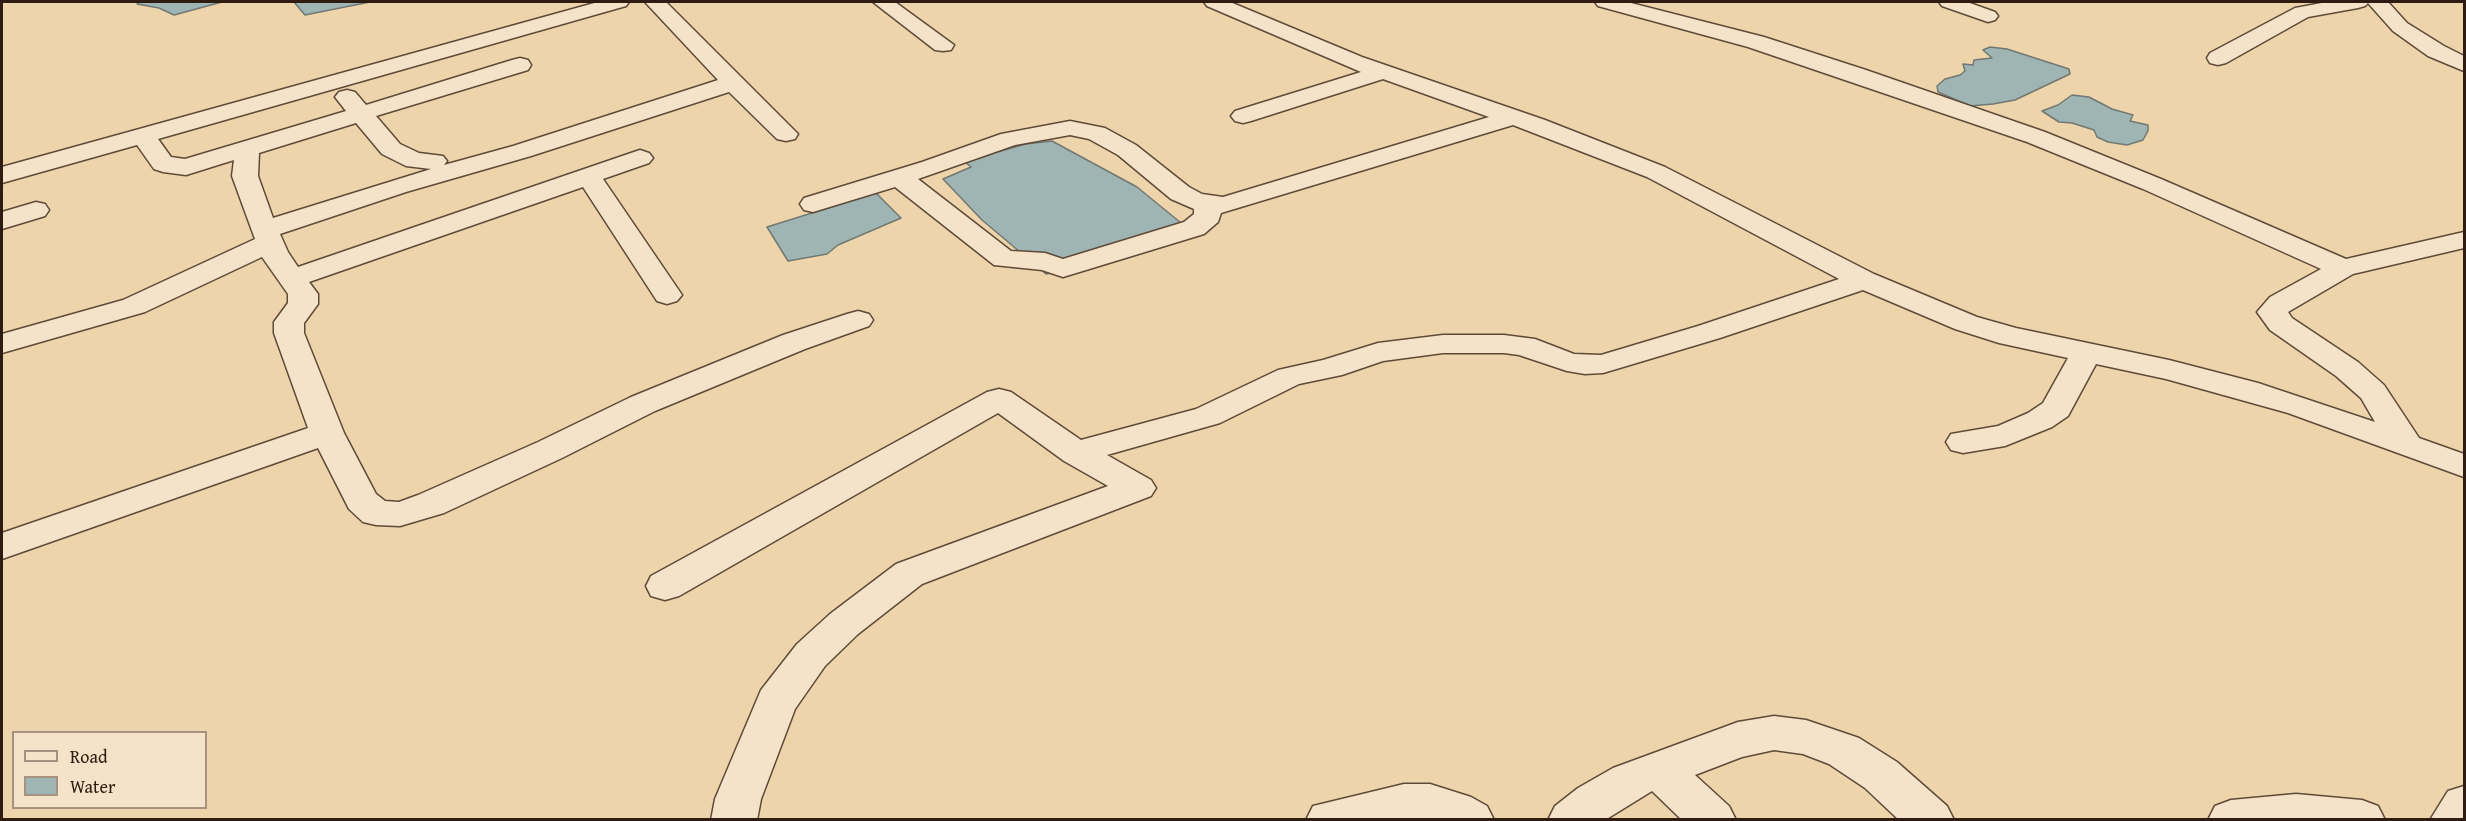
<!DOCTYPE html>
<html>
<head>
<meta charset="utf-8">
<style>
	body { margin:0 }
	#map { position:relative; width:2466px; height:821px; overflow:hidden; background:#eed4aa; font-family:"Gentium Book Plus",serif }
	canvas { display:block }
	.frame { position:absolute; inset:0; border:3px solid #2e1c12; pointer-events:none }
	.legend { position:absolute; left:12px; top:731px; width:195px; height:78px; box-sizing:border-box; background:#f4e3c8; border:2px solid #a5937f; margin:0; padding:8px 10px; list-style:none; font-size:18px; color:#2e1c12 }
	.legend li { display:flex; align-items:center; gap:12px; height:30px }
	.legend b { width:30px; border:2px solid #a5937f }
</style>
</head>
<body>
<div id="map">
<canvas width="2466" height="821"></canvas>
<div class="frame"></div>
<ul class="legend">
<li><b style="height:8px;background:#f4e3c8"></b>Road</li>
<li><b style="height:16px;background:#9fb5b4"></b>Water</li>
</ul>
</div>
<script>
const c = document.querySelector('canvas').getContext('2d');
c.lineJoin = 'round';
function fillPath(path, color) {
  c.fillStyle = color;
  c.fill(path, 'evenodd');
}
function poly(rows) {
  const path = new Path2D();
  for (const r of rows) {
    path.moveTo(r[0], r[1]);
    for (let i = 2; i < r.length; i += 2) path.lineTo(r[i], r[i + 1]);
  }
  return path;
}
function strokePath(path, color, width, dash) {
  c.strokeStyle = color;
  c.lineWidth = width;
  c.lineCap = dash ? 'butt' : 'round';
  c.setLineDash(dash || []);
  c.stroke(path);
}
const water = poly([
	[140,2,222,2,174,15,159,8,137,4,140,2],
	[294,2,370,2,305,15,294,2],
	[1990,47,2007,49,2069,69,2070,74,2015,100,1993,104,1970,106,1938,92,1937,86,1945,79,1960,75,1965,71,1963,64,1973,65,1974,60,1992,58,1983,50,1990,47],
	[2072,95,2089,97,2112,109,2133,115,2130,121,2148,125,2148,131,2143,140,2127,145,2108,142,2097,137,2094,130,2072,123,2059,122,2042,111,2058,105,2072,95],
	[1052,141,1137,187,1186,227,1081,267,1046,274,982,220,943,179,971,167,964,161,1026,144,1052,141],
	[876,193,901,218,838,245,827,254,788,261,767,227,876,193]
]);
fillPath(water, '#9fb5b4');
strokePath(water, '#727873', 1.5);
const minor = poly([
	[598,2,629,2,626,6,158,139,171,157,185,159,346,111,335,97,339,92,347,90,355,92,366,105,512,60,520,58,528,60,531,65,528,70,376,116,400,144,419,153,443,156,447,161,444,165,513,146,718,80,645,2,666,2,798,134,795,139,786,141,777,139,729,92,531,156,406,192,280,234,288,252,298,267,631,153,640,150,649,153,653,158,649,163,603,179,682,295,677,301,667,304,657,301,583,187,309,282,318,294,318,304,304,323,304,333,344,433,376,494,385,501,399,502,418,495,538,442,631,397,783,335,847,314,858,311,869,314,873,320,869,326,805,349,655,411,562,458,444,513,400,526,376,525,363,522,349,509,318,448,2,559,2,533,308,428,274,333,274,322,288,303,288,294,262,257,145,312,2,353,2,334,123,300,255,239,232,176,234,160,186,175,163,172,154,169,137,145,2,183,2,167,598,2],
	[356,123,382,154,406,166,431,169,273,218,258,176,259,153,356,123],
	[873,2,895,2,954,45,951,50,943,51,935,50,873,2],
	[1204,2,1230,2,1362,57,1545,120,1665,167,1874,274,1977,317,2016,328,2169,360,2258,383,2375,422,2361,398,2336,376,2270,330,2257,312,2270,297,2321,269,2143,189,2027,142,1748,47,1598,6,1595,2,1627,2,1764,37,1866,70,2045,132,2161,179,2346,259,2464,232,2464,248,2353,274,2288,312,2292,318,2358,362,2384,385,2419,438,2464,454,2464,477,2288,413,2166,379,2096,364,2068,416,2052,427,2005,446,1963,453,1951,450,1946,442,1951,434,1998,426,2028,413,2043,403,2068,358,1999,343,1955,329,1863,290,1720,338,1603,373,1585,374,1567,371,1519,355,1504,353,1443,353,1383,361,1342,375,1299,384,1220,423,1107,455,1151,480,1156,488,1151,496,922,584,858,634,825,666,795,709,761,799,757,820,711,820,715,799,761,690,797,644,830,614,896,564,1108,486,1064,461,998,413,679,596,665,600,651,596,646,586,651,576,987,392,999,389,1011,392,1081,440,1196,409,1278,370,1323,360,1378,343,1443,335,1504,335,1535,339,1574,354,1601,355,1698,326,1839,279,1647,177,1513,125,1221,213,1218,222,1204,234,1063,277,1042,270,994,265,895,187,813,212,804,210,800,204,804,198,922,162,1001,134,1070,121,1105,128,1136,145,1189,187,1202,194,1223,197,1489,117,1383,79,1251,121,1243,123,1235,121,1231,116,1235,111,1361,72,1207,6,1204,2],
	[1070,135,1089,139,1118,155,1171,199,1194,209,1194,214,1184,222,1063,259,1045,253,1011,251,918,179,1015,145,1070,135],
	[1939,2,1967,2,1995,12,1998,16,1995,20,1988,22,1942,6,1939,2],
	[2327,2,2388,2,2407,23,2444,46,2464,56,2464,71,2428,56,2393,31,2368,3,2365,6,2358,8,2308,17,2226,63,2218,65,2210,63,2207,58,2210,53,2295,8,2327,2],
	[36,202,45,204,49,210,45,216,2,229,2,212,36,202],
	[1774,716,1806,720,1859,738,1897,762,1947,806,1954,820,1899,820,1865,788,1829,764,1803,754,1774,750,1742,757,1695,775,1729,806,1736,820,1682,820,1652,791,1605,820,1548,820,1555,806,1578,788,1613,768,1738,722,1774,716],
	[1404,784,1430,784,1471,797,1487,806,1494,820,1306,820,1313,806,1404,784],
	[2464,786,2464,820,2430,820,2448,791,2464,786],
	[2296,794,2362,800,2378,806,2385,820,2208,820,2215,806,2231,800,2296,794]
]);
strokePath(minor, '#5e4a38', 3);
fillPath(minor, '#f4e3c8');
</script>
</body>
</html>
